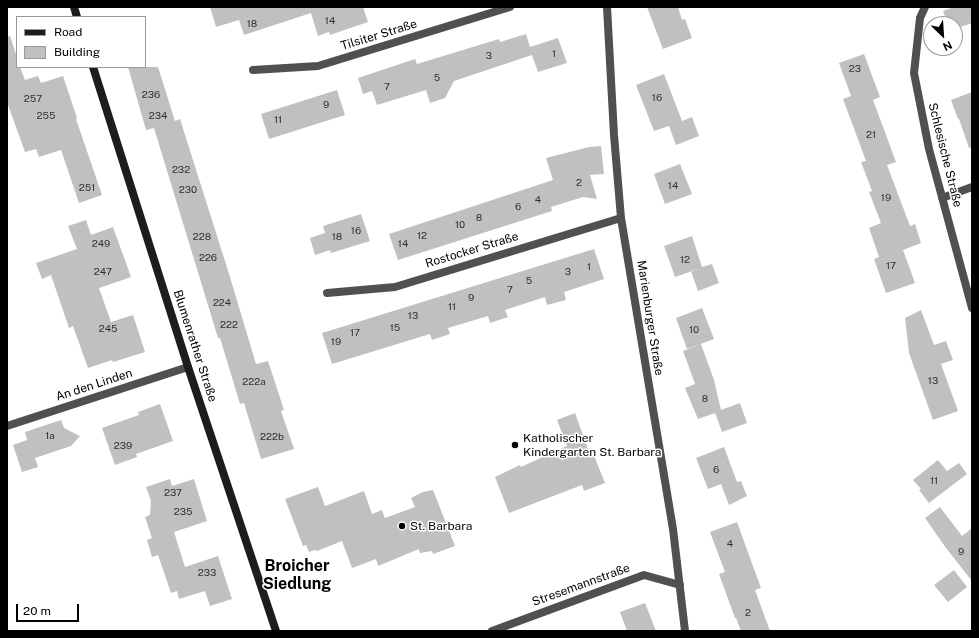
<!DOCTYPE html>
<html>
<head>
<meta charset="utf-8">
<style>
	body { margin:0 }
	#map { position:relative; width:979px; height:638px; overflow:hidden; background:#fff; font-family:"Public Sans",sans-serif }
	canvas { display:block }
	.frame { position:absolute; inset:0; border:8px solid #000; pointer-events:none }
	.legend { position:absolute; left:16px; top:16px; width:130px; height:52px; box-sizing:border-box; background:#fff; border:1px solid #999; margin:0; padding:5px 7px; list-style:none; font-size:12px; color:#000 }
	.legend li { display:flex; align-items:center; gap:8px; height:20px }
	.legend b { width:20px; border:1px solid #999 }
	.north { position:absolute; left:923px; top:16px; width:40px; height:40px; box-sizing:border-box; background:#fff; border:1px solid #999; border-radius:50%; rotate:155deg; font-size:11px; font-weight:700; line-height:16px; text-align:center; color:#000 }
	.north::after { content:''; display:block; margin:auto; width:14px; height:18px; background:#000; clip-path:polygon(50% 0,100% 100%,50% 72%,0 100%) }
	.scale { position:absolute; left:16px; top:604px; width:63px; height:18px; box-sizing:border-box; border:2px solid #000; border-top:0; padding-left:5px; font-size:12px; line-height:14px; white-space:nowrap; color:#000; -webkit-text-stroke:3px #fff; paint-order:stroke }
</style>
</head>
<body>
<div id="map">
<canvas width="979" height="638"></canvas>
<div class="frame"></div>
<ul class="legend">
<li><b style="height:5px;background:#1d1d1d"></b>Road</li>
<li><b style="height:11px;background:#c0c0c0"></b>Building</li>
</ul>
<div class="north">N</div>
<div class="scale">20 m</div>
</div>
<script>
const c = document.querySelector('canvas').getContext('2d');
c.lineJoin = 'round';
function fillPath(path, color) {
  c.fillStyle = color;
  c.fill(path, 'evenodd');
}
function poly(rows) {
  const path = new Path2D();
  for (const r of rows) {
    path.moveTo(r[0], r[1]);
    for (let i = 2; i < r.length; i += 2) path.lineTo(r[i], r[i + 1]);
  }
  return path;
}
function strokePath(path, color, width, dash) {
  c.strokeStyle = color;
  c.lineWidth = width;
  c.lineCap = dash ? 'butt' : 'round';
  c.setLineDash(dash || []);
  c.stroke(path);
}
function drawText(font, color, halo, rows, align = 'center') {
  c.font = font + ' "Public Sans",sans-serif';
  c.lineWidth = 3;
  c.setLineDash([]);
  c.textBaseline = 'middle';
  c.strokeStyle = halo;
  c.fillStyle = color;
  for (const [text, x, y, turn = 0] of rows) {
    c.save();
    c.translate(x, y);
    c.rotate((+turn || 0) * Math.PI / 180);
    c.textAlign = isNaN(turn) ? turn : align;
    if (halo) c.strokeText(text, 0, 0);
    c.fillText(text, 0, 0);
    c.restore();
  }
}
fillPath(poly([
	[210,7,363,7,368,22,330,35,329,32,318,36,311,13,244,35,239,20,216,27],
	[647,7,678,7,682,20,685,19,692,38,663,49],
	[954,7,972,7,972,23,955,29,955,24,948,24,943,11],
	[526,34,530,47,558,38,567,63,538,72,532,55,454,81,445,98,430,103,426,90,377,105,372,91,363,94,358,78,415,59,417,64,499,39,500,42],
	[10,36,17,57,17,67,20,67,25,80,38,76,41,83,63,76,77,118,76,119,102,195,79,203,61,150,39,157,36,149,25,152,7,102,7,37],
	[864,54,880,97,873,100,896,162,887,165,910,226,915,224,921,243,903,250,915,283,886,293,874,259,879,257,869,228,881,223,869,192,872,191,861,162,866,161,843,99,851,96,839,63],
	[128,67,158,67,175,121,180,119,230,277,256,364,268,361,284,410,281,411,294,449,261,459,244,403,240,404,220,338,218,338,154,128,146,130],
	[664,74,682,121,692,117,699,136,676,145,669,126,654,131,636,85],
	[337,90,345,115,269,139,261,114],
	[972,92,972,147,969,148,959,119,958,119,951,100],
	[601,146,604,174,590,175,597,199,583,197,551,207,552,211,398,260,389,234,553,180,546,158,589,147],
	[680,164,692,194,665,204,654,174],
	[361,214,370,241,331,253,330,250,315,255,310,238,325,233,323,226],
	[86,220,91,235,113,227,131,277,99,288,111,322,133,315,145,352,113,362,112,360,88,368,73,326,69,328,51,275,42,279,36,263,77,249,68,226],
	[692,236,702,267,712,264,719,283,698,291,691,271,701,268,675,277,664,246],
	[594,249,604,279,564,292,566,300,547,305,545,297,505,310,508,317,490,323,488,316,448,328,450,334,432,340,430,334,332,364,322,333],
	[702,308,714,339,687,349,676,318],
	[921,310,934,345,946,341,953,360,941,364,958,411,933,420,909,353,905,318],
	[701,344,714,380,721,410,740,403,747,423,722,432,715,413,698,419,685,388,695,384,683,351],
	[160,404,173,441,136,454,137,457,115,465,102,428,139,415,138,412],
	[575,413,588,449,591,448,605,483,584,491,582,485,509,513,495,477,520,465,521,467,567,446,557,420],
	[61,420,64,428,80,436,71,446,35,458,38,467,22,472,13,445,27,440,25,432],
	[724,447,737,482,741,481,747,496,729,505,721,484,708,489,696,458],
	[938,460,947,471,959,463,967,474,929,503,919,490,921,489,913,480],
	[170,479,172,486,194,479,207,521,174,532,185,567,218,556,232,599,210,606,205,591,179,599,177,591,171,593,158,555,152,557,147,540,152,538,145,517,150,515,151,501,146,487],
	[318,487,325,506,364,491,372,514,382,510,385,518,415,507,411,498,423,492,433,490,455,546,433,554,432,551,420,553,419,549,378,566,376,559,352,568,342,541,317,551,315,550,309,552,306,545,303,546,285,499],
	[940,507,962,536,972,528,972,581,946,548,925,518],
	[737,522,761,588,755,590,770,631,741,631,736,618,735,618,719,574,725,572,710,532],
	[954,570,967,587,948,602,934,585],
	[645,603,656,631,627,631,620,612]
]), '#c0c0c0');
strokePath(poly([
	[607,7,614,135,621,218,673,529,685,631],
	[925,7,920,18,914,73,929,149,972,308],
	[253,70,318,66,510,7],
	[942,198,972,187],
	[327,293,395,287,621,218],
	[7,426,188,367],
	[492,631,644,575,680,585]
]), '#505050', 8);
strokePath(poly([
	[74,7,77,17],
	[93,67,188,367,276,631]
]), '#1d1d1d', 8);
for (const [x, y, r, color] of [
	[515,445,4,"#000"],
	[402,526,4,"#000"]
]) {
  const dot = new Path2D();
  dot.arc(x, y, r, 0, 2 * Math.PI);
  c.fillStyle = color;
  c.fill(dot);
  strokePath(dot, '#fff', 1.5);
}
drawText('10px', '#303030', null, [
	["14",330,21],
	["18",252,24],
	["1",554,54],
	["3",489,56],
	["23",855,69],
	["5",437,78],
	["7",387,87],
	["236",151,95],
	["16",657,98],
	["257",33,99],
	["9",326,105],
	["255",46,116],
	["234",158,116],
	["11",278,120],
	["21",871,135],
	["232",181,170],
	["2",579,183],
	["14",673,186],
	["251",87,188],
	["230",188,190],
	["19",886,198],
	["4",538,200],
	["6",518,207],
	["8",479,218],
	["10",460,225],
	["16",356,231],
	["12",422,236],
	["228",202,237],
	["18",337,237],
	["249",101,244],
	["14",403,244],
	["226",208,258],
	["12",685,260],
	["17",891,266],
	["1",589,267],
	["247",103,272],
	["3",568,272],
	["5",529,281],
	["7",510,290],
	["9",471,298],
	["224",222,303],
	["11",452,307],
	["13",413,316],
	["222",229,325],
	["15",395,328],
	["245",108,329],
	["10",694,330],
	["17",355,333],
	["19",336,342],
	["13",933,381],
	["222a",254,382],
	["8",705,399],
	["1a",50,436],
	["222b",272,437],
	["239",123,446],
	["6",716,470],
	["11",934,481],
	["237",173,493],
	["235",183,512],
	["4",730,544],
	["9",961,552],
	["233",207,573],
	["2",748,613]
]);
drawText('12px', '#000', '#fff', [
	["Tilsiter Straße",379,35,-17],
	["Schlesische Straße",945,155,76],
	["Rostocker Straße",472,250,-17],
	["Marienburger Straße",650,318,81],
	["Blumenrather Straße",195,346,72],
	["An den Linden",94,385,-18],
	["Stresemannstraße",581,585,-20]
]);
drawText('12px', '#000', '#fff', [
	["Katholischer",523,438],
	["Kindergarten St. Barbara",523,452],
	["St. Barbara",410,526]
], 'left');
drawText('bold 16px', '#000', '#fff', [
	["Broicher",297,566],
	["Siedlung",297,584]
]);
</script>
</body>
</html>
